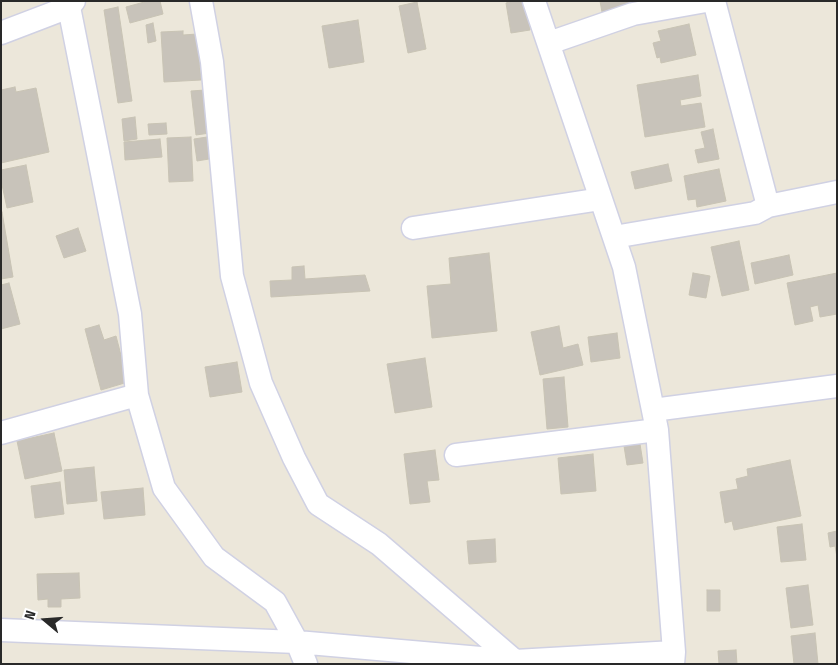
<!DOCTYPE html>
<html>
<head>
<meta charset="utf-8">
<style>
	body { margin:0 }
	#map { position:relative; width:838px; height:665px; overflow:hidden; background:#ece7da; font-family:"Fira Sans Condensed",sans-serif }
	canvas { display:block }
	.frame { position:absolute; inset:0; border:2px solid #292929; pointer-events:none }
	.north { position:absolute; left:20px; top:595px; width:50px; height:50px; -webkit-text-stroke:4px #fff; paint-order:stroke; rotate:288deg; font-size:14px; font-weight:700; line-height:20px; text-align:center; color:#292929 }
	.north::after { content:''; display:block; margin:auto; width:18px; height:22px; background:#292929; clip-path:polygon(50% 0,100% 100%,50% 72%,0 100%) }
</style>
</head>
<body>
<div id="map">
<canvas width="838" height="665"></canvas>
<div class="frame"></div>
<div class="north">N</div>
</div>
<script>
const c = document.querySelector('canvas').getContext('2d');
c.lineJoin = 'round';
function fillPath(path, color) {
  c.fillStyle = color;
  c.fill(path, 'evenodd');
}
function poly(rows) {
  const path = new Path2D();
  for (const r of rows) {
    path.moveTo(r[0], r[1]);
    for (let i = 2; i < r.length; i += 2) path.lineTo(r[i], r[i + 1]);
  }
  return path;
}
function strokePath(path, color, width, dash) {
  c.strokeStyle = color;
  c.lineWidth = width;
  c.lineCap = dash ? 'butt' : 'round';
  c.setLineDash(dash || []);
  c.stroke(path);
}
const building = poly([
	[148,1,160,1,163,14,130,23,126,7,148,1],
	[513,1,525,1,530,30,511,33,506,3,513,1],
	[600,1,650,1,602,12,600,1],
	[417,2,426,49,408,53,399,6,417,2],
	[118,7,132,101,118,103,104,10,118,7],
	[358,20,364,62,329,68,322,26,358,20],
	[153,23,156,41,148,43,146,25,153,23],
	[689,24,696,55,661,63,660,57,657,58,653,43,661,41,658,31,689,24],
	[183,31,183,35,197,34,201,80,164,82,161,32,183,31],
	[698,75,701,96,680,100,681,106,701,103,705,127,645,137,637,85,698,75],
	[15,87,16,92,36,88,49,152,1,163,1,90,15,87],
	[205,90,210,133,196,135,191,91,205,90],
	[135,117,137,139,124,141,122,119,135,117],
	[166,123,167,134,149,135,148,124,166,123],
	[713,129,719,159,698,163,695,150,705,148,701,132,713,129],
	[191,137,193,181,169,182,167,138,191,137],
	[207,137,209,159,197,161,194,139,207,137],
	[160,139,162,157,125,160,124,142,160,139],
	[668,164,672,181,635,189,631,172,668,164],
	[26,165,33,202,7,208,1,180,1,170,26,165],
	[719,169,726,201,697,207,696,199,688,200,684,176,719,169],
	[2,212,13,277,1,279,1,212,2,212],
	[78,228,86,251,64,258,56,236,78,228],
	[739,241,749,290,722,296,711,247,739,241],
	[489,253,497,331,432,338,427,286,451,284,449,258,489,253],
	[789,255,793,275,755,284,751,263,789,255],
	[304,266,305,279,365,275,370,291,271,297,270,281,292,280,292,267,304,266],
	[693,273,710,276,706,298,689,295,693,273],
	[837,273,837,314,820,317,818,305,810,307,813,321,795,325,787,283,837,273],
	[9,283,20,324,1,329,1,285,9,283],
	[99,325,104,340,116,336,128,382,101,390,85,329,99,325],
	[559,326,563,348,578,344,583,365,540,375,531,332,559,326],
	[617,333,620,358,591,362,588,337,617,333],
	[425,358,432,407,395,413,387,364,425,358],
	[237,362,242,392,210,397,205,367,237,362],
	[564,377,568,427,547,429,543,379,564,377],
	[54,433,62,471,25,479,17,441,54,433],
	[640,444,643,463,627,465,624,446,640,444],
	[435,450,439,480,427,481,430,502,410,504,404,454,435,450],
	[593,454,596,491,561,494,558,458,593,454],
	[790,460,801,516,734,530,732,521,725,523,720,492,738,489,736,479,748,476,747,469,790,460],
	[94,467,97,501,67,504,64,470,94,467],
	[60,482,64,514,35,518,31,486,60,482],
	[143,488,145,515,104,519,101,492,143,488],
	[802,524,806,560,781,562,777,527,802,524],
	[837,531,837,557,835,546,830,547,828,533,837,531],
	[495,539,496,562,469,564,467,541,495,539],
	[79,573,80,598,61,599,61,607,48,607,48,599,38,600,37,574,79,573],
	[808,585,813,625,791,628,786,588,808,585],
	[707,590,720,590,720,611,707,611,707,590],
	[815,633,818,664,794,664,791,636,815,633],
	[736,650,737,664,719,664,718,651,736,650]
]);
fillPath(building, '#c8c3ba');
strokePath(building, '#c8c3b4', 1);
const minor = poly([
	[201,1,212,62,232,276,261,383,294,458,318,504,379,544,515,661],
	[534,1,624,267,657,430,674,652,673,664],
	[714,1,768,206],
	[69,7,130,314,137,395,164,488,214,557,275,602,297,642,306,664],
	[1,33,69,7,74,1],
	[549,43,633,14,706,1],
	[413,228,601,199],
	[614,237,755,213,768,206,837,192],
	[653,410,837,386],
	[1,433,137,395],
	[456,455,657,430],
	[1,630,297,642,515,661,674,652]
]);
strokePath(minor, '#d0d1e3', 25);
strokePath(minor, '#fff', 22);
</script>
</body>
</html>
